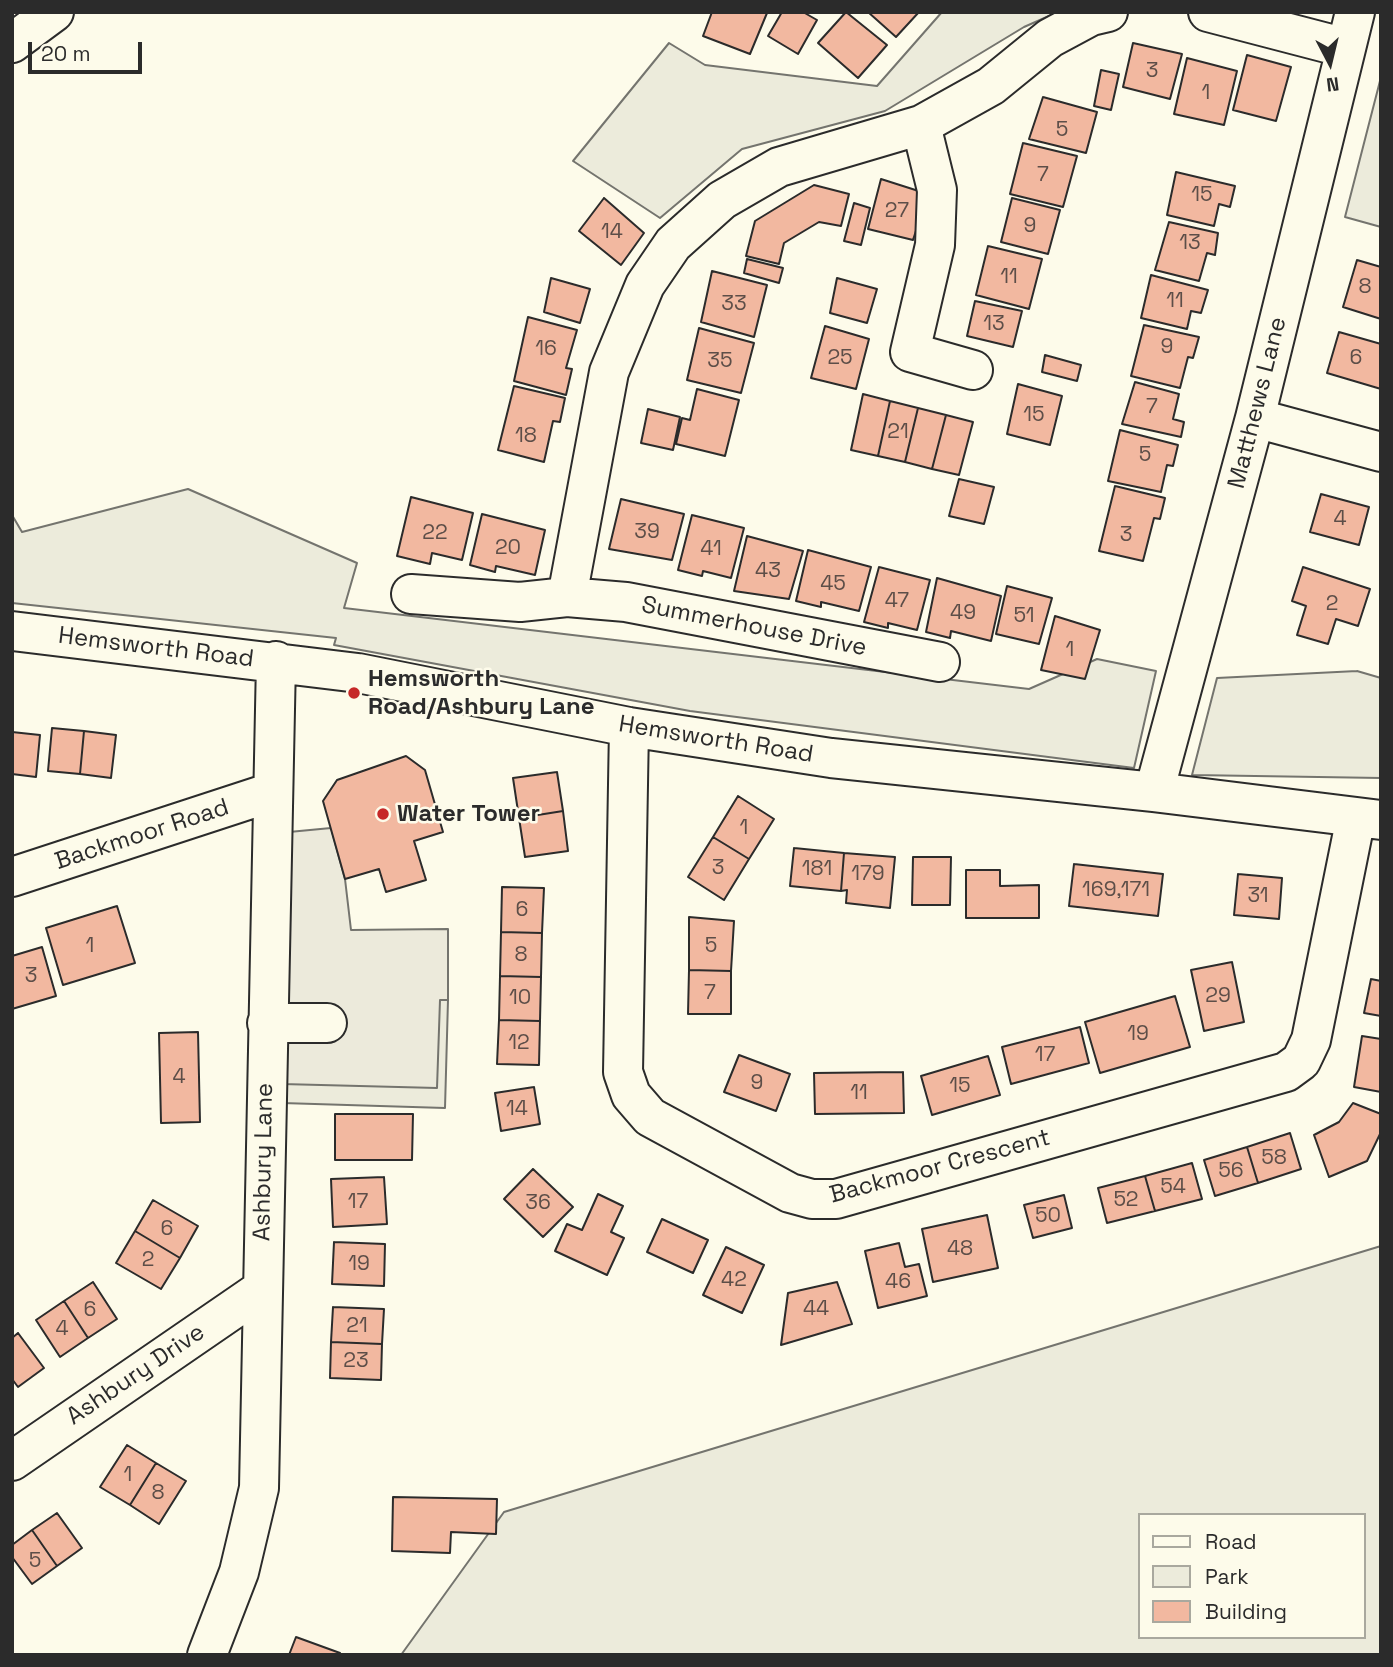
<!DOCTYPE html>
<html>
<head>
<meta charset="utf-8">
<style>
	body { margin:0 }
	#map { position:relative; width:1393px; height:1667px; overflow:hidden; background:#fdfbea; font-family:"Space Grotesk",sans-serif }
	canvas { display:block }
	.frame { position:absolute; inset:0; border:14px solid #2b2b2b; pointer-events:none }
	.legend { position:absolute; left:1138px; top:1513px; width:228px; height:126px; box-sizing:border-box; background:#fdfbea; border:2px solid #a9a89e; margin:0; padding:9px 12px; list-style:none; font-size:21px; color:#2b2b2b }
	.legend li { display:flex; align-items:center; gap:14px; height:35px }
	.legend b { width:35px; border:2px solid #a9a89e }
	.north { position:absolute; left:1295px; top:28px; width:70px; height:70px; -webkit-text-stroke:5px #fdfbea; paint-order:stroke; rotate:173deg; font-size:19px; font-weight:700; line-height:28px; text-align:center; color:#2b2b2b }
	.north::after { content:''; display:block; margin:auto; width:24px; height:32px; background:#2b2b2b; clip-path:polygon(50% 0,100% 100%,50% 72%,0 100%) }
	.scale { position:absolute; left:28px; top:42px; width:114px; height:32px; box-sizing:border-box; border:4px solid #2b2b2b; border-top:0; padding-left:9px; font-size:21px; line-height:24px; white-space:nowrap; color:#2b2b2b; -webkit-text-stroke:5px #fdfbea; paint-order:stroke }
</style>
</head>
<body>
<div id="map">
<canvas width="1393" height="1667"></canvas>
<div class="frame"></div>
<ul class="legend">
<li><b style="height:9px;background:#fdfbea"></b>Road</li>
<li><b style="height:19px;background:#ecebdb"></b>Park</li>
<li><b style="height:19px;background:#f2b8a0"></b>Building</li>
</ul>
<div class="north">N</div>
<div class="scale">20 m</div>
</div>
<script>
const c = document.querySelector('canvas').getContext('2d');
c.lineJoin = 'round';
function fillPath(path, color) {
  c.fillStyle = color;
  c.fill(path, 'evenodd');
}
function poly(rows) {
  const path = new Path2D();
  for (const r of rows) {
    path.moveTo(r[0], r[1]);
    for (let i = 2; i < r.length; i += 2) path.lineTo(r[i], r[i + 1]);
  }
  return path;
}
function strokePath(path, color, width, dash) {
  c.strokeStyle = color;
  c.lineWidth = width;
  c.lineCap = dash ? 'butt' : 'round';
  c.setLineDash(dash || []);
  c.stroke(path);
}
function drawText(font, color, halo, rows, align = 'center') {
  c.font = font + ' "Space Grotesk",sans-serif';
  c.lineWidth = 5;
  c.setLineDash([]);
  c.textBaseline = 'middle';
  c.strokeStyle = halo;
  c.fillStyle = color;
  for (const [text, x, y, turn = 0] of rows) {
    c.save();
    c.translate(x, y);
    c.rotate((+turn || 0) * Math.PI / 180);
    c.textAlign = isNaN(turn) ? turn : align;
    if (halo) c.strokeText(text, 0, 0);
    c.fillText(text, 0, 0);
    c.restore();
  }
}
const green = poly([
	[942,12,1058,12,1024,27,885,111,742,149,660,218,573,161,669,43,705,65,877,86,942,12],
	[1381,77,1381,227,1345,217,1381,77],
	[188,489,357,563,344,608,1029,689,1097,659,1156,671,1134,768,690,711,334,645,336,638,12,603,12,515,22,532,188,489],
	[1357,671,1381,678,1381,778,1192,775,1217,678,1357,671],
	[440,999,448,1000,445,1108,282,1103,282,1084,440,999],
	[1381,1246,1381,1655,401,1655,504,1512,1381,1246],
	[1139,1515,1363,1515,1363,1637,1139,1637,1139,1515]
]);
fillPath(green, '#ecebdb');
strokePath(green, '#74746e', 2);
const parking = poly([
	[331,828,345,879,351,930,448,929,448,1000,440,1000,437,1088,282,1084,289,832,331,828]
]);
fillPath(parking, '#eceadb');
strokePath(parking, '#74746e', 2);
const building = poly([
	[712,12,767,13,750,54,703,36,712,12],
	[782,12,803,12,817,20,798,54,768,36,782,12],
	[846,12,887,45,858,78,818,43,846,12],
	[868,12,919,12,896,37,868,12],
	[1133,43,1182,54,1170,99,1123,87,1133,43],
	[1247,55,1291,67,1276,121,1233,110,1247,55],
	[1187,58,1237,71,1224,125,1174,114,1187,58],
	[1101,70,1119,74,1111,110,1094,106,1101,70],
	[1043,97,1097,112,1086,153,1029,139,1043,97],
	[1023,143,1077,156,1063,207,1010,194,1023,143],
	[1176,172,1235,186,1230,207,1219,204,1214,226,1167,215,1176,172],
	[881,179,928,194,913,240,868,229,881,179],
	[814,185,849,194,841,226,819,222,784,243,779,264,746,256,755,221,814,185],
	[604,198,644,233,621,265,579,231,604,198],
	[1012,198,1060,210,1048,254,1001,242,1012,198],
	[854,203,870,208,861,245,844,241,854,203],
	[1169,222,1218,233,1215,255,1207,253,1199,281,1155,270,1169,222],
	[988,246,1042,259,1029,309,976,295,988,246],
	[747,259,783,268,779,283,744,273,747,259],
	[1357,260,1381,267,1381,319,1343,307,1357,260],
	[712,271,767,285,754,337,701,322,712,271],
	[1151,275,1208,290,1201,313,1191,311,1187,329,1141,318,1151,275],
	[551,278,590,289,580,323,544,312,551,278],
	[837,278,877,289,867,323,830,313,837,278],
	[975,301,1022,311,1013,347,967,336,975,301],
	[528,317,577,330,566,368,572,369,566,395,514,381,528,317],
	[1144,325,1199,337,1193,358,1188,357,1180,388,1131,376,1144,325],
	[825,326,869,339,856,389,811,378,825,326],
	[699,328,754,343,741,393,687,380,699,328],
	[1339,332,1381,344,1381,389,1327,373,1339,332],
	[1045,355,1081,365,1077,381,1042,372,1045,355],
	[1135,382,1179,394,1173,419,1184,422,1181,437,1122,424,1135,382],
	[1018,384,1062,396,1050,445,1007,434,1018,384],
	[514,386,565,398,560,422,553,421,544,462,498,450,514,386],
	[697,389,739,400,725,456,676,444,682,418,690,420,697,389],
	[863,394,890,401,878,456,851,450,863,394],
	[890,401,918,408,905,462,878,456,890,401],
	[918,408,946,415,932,469,905,462,918,408],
	[648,409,680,417,673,450,641,443,648,409],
	[946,415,973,422,959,475,932,469,946,415],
	[1120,430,1178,445,1173,466,1167,465,1161,492,1108,481,1120,430],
	[959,479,994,487,984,524,949,516,959,479],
	[1115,486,1165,498,1160,519,1154,518,1143,561,1099,551,1115,486],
	[1321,494,1369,507,1359,545,1310,532,1321,494],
	[411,497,473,513,462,560,432,553,430,564,397,556,411,497],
	[621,499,684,514,672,560,609,549,621,499],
	[482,514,545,530,535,575,496,566,495,572,470,565,482,514],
	[692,515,744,528,731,578,703,571,702,576,678,570,692,515],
	[747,536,803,551,789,599,734,591,747,536],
	[808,550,871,567,859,611,821,602,821,607,796,601,808,550],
	[879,567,930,580,917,630,888,623,888,628,864,622,879,567],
	[1303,567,1370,589,1358,626,1336,619,1328,644,1297,635,1306,606,1292,601,1303,567],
	[937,578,1001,596,991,641,951,631,950,638,926,632,937,578],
	[1007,586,1052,598,1039,644,996,634,1007,586],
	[1055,616,1100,630,1085,679,1041,670,1055,616],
	[52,728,84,731,80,774,48,771,52,728],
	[84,731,116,735,111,778,80,774,84,731],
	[12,732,40,735,36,777,12,774,12,732],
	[406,756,425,770,443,832,414,841,426,880,386,892,379,869,345,879,323,801,337,780,406,756],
	[557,772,563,811,519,818,513,778,557,772],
	[738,796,774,819,749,859,713,837,738,796],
	[563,811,568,851,525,857,519,818,563,811],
	[713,837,749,859,724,900,688,877,713,837],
	[794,848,844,853,841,891,790,886,794,848],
	[844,853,895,857,890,908,846,903,847,890,841,891,844,853],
	[913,857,951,857,950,905,912,905,913,857],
	[1074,864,1163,874,1158,916,1069,906,1074,864],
	[966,870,1000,870,1000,886,1039,885,1039,918,966,918,966,870],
	[1238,874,1282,878,1279,919,1234,915,1238,874],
	[502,887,544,888,542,933,501,932,502,887],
	[117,906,135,963,63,985,46,928,117,906],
	[689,917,734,921,731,971,689,970,689,917],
	[501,932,542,933,541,977,500,976,501,932],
	[42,947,56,996,12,1009,12,956,42,947],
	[1232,962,1244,1022,1204,1031,1191,970,1232,962],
	[689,970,731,971,731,1014,688,1014,689,970],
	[500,976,541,977,540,1021,499,1020,500,976],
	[1371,979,1381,981,1381,1016,1364,1013,1371,979],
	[1175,996,1190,1047,1100,1073,1085,1022,1175,996],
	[499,1020,540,1021,539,1065,497,1064,499,1020],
	[1080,1027,1089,1063,1011,1084,1002,1047,1080,1027],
	[198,1032,200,1122,161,1123,159,1033,198,1032],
	[1362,1036,1381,1039,1381,1092,1354,1087,1362,1036],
	[739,1055,790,1074,776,1111,724,1092,739,1055],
	[988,1056,1000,1095,932,1115,921,1076,988,1056],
	[903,1072,904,1113,815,1114,814,1073,903,1072],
	[534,1087,540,1124,501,1131,495,1093,534,1087],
	[1353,1103,1381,1114,1381,1132,1367,1161,1329,1177,1314,1135,1339,1122,1353,1103],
	[335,1114,413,1114,412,1160,335,1160,335,1114],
	[1290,1133,1301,1169,1258,1183,1247,1147,1290,1133],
	[1247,1147,1258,1183,1215,1196,1204,1160,1247,1147],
	[1192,1163,1202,1199,1155,1211,1145,1176,1192,1163],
	[533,1169,573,1207,543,1237,504,1199,533,1169],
	[1145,1176,1155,1211,1107,1223,1098,1188,1145,1176],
	[384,1177,387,1224,333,1227,331,1179,384,1177],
	[598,1194,623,1206,611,1232,624,1238,607,1275,555,1251,567,1224,582,1230,598,1194],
	[1064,1195,1072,1228,1033,1238,1024,1205,1064,1195],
	[153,1200,198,1226,180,1258,135,1231,153,1200],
	[987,1215,998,1268,933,1282,922,1229,987,1215],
	[662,1219,708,1240,693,1273,647,1252,662,1219],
	[135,1231,180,1258,161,1289,116,1263,135,1231],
	[334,1242,385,1244,384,1286,332,1284,334,1242],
	[899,1243,905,1267,919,1264,927,1296,878,1308,865,1251,899,1243],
	[726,1247,764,1265,742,1313,703,1295,726,1247],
	[93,1282,117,1319,88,1338,64,1301,93,1282],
	[837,1282,852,1324,781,1345,788,1293,837,1282],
	[64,1301,88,1338,60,1357,36,1320,64,1301],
	[333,1307,384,1309,382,1344,331,1342,333,1307],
	[18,1333,44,1368,18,1387,12,1379,12,1338,18,1333],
	[331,1342,382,1344,381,1380,330,1378,331,1342],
	[127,1445,156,1463,130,1505,100,1487,127,1445],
	[156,1463,186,1481,159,1524,130,1505,156,1463],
	[393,1497,497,1499,496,1534,451,1532,450,1553,392,1551,393,1497],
	[57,1513,82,1548,57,1566,32,1530,57,1513],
	[32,1530,57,1566,32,1584,12,1557,12,1545,32,1530],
	[296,1637,340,1653,340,1655,289,1655,296,1637]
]);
fillPath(building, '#f2b8a0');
strokePath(building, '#2b2b2b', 2);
const minor = poly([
	[1208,12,1346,48],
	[12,43,54,12],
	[921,125,937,190,935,245,910,352,973,370],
	[1255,418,1381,452],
	[411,594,520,602,567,597,626,602,940,662],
	[567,597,609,372,645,285,673,244,722,200,779,167,921,125,991,86,1050,38,1091,16,1108,12],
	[12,631,358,673,629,727,831,758,1154,792,1381,820],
	[629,727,623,1072,631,1095,650,1117,790,1193,812,1199,836,1199,1286,1072,1301,1061,1311,1040,1356,817],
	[1154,792,1255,418,1355,12],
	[12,877,272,792],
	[267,1023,327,1023],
	[12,1461,261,1290],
	[207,1655,239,1572,259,1488,276,661]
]);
strokePath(minor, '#2b2b2b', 42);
strokePath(minor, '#fdfbea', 38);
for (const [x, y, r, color] of [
	[354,693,7,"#c62828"],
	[383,814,7,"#c62828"]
]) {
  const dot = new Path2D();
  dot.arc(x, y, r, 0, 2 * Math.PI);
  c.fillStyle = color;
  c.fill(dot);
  strokePath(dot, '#fdfbea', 2.5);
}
drawText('21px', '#5d4e48', null, [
	["3",1152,71],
	["1",1206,93],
	["5",1062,130],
	["7",1043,175],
	["15",1202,195],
	["27",897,211],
	["9",1030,226],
	["14",612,232],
	["13",1190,243],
	["11",1009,277],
	["8",1365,287],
	["11",1175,301],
	["33",734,304],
	["13",994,324],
	["9",1167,347],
	["16",546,349],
	["25",840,358],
	["6",1356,358],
	["35",720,361],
	["7",1152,407],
	["15",1034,415],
	["21",898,432],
	["18",526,436],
	["5",1145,455],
	["4",1340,519],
	["39",647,532],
	["22",435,533],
	["3",1126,535],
	["20",508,548],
	["41",711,549],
	["43",768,571],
	["45",833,584],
	["47",897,601],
	["2",1332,604],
	["49",963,613],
	["51",1024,616],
	["1",1070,650],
	["1",744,828],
	["3",718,868],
	["181",817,869],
	["179",868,874],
	["169,171",1116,890],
	["31",1258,896],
	["6",522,910],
	["1",90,946],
	["5",711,946],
	["8",521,955],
	["3",31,976],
	["7",710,993],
	["29",1218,996],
	["10",520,998],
	["19",1138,1034],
	["12",519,1043],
	["17",1045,1055],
	["4",179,1077],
	["9",757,1083],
	["15",960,1086],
	["11",859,1093],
	["14",517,1109],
	["58",1274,1158],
	["56",1231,1171],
	["54",1173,1187],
	["52",1126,1200],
	["17",358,1202],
	["36",538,1203],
	["50",1048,1216],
	["6",167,1229],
	["48",960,1249],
	["2",148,1260],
	["19",359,1264],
	["42",734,1280],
	["46",898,1282],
	["44",816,1309],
	["6",90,1310],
	["21",357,1326],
	["4",62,1329],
	["23",356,1361],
	["1",128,1475],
	["8",158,1493],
	["5",35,1561]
]);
drawText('24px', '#2b2b2b', '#fdfbea', [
	["Matthews Lane",1258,403,-76],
	["Summerhouse Drive",754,627,11],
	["Hemsworth Road",156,648,7],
	["Hemsworth Road",716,740,9],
	["Backmoor Road",142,835,-18],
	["Ashbury Lane",264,1162,-89],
	["Backmoor Crescent",940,1167,-15],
	["Ashbury Drive",136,1375,-34]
]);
drawText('bold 24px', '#2b2b2b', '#fdfbea', [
	["Hemsworth",368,679],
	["Road/Ashbury Lane",368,707],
	["Water Tower",397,814]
], 'left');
</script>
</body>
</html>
